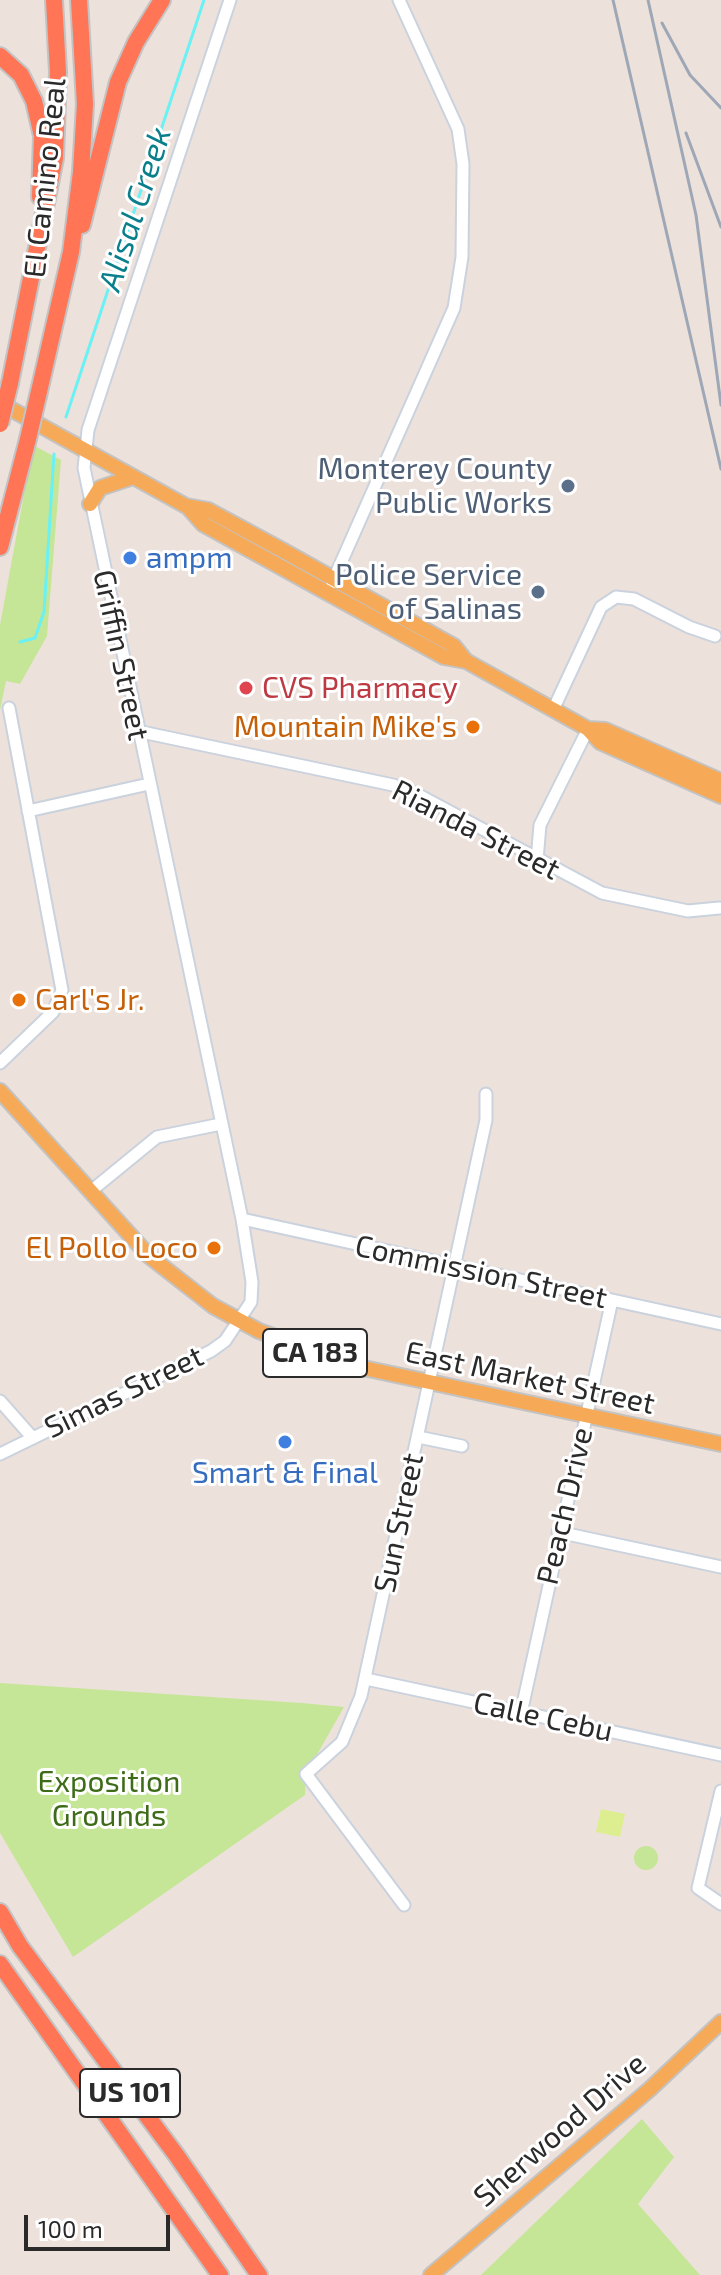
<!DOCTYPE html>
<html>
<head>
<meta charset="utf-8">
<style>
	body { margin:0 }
	#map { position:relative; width:721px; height:2275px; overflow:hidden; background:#ede1dc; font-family:"Exo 2",sans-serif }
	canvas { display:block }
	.scale { position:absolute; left:24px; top:2215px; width:146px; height:36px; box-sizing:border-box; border:4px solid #2a2a2a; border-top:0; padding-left:10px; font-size:24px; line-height:28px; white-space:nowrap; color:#2a2a2a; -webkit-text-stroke:6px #fff; paint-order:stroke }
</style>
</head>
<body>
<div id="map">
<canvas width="721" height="2275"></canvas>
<div class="scale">100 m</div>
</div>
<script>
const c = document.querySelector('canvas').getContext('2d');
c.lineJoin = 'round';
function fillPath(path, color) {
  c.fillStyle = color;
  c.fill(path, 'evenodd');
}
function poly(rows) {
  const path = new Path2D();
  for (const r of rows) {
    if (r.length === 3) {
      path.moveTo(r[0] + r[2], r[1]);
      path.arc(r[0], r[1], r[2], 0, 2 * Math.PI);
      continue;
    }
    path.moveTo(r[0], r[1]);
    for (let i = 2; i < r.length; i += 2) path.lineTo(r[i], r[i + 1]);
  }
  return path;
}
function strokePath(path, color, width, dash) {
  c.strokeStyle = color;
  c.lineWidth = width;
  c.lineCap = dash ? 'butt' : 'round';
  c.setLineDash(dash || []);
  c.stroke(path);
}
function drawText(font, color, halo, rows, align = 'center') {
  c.font = font + ' "Exo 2",sans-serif';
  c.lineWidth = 6;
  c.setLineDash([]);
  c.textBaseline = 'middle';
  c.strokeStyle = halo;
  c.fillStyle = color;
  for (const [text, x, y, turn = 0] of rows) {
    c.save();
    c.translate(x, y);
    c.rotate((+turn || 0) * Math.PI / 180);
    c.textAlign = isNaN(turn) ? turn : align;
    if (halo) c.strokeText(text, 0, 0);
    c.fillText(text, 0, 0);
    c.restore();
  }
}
fillPath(poly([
	[33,445,61,460,47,636,20,684,6,681,0,710,0,625],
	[0,1683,302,1703,344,1707,306,1774,305,1795,73,1957,0,1833],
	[646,1858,12],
	[642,2119,674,2157,638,2204,700,2275,481,2275]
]), '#c5e696');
fillPath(poly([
	[601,1809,625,1814,620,1837,596,1832]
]), '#ddee91');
strokePath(poly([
	[66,417,204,0],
	[20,642,35,638,44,612,54,454]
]), '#6af1f4', 3);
const minor = poly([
	[332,583,454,308,462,257,463,164,458,129,399,0],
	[553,710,601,607,616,597,634,599,689,627,715,636],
	[137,731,393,785,415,793,602,893,688,911,719,908],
	[28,811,149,784],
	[537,860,540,825,588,729],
	[0,1063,53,1012,62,990,9,708],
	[91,1191,157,1137,221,1124],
	[242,1219,721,1324],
	[0,1401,31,1436],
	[418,1437,462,1446],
	[0,1454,211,1351,225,1341,251,1302,252,1282,242,1219,84,468,88,430,230,0],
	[558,1532,721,1567],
	[366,1679,721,1755],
	[521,1713,612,1300],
	[721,1791,698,1888,721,1904],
	[404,1905,306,1774,342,1742,361,1696,486,1120,486,1094]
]);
const major = poly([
	[0,403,186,506,208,510,282,550,454,646,466,661],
	[90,504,100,488,133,477],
	[188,507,203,524,444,657,466,661,588,729,600,742,721,796],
	[588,729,605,730,721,781],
	[0,1091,149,1256,213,1306,259,1331,354,1366,721,1444],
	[431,2275,650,2089,721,2022]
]);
const highway = poly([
	[0,56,21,75,34,101,42,136,40,197],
	[82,225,118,82,136,42,162,0],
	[10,383,55,158,58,72,54,0],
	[38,396,71,252,81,172,85,104,79,0],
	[0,547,28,439],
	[0,1912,20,1946,177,2156,259,2275],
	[0,1964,220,2275]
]);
strokePath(minor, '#cad2dd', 15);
strokePath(major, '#c3c3c3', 18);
strokePath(highway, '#c3c3c3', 20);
strokePath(minor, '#fff', 11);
strokePath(major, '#f6aa57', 14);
strokePath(highway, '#ff7555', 16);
strokePath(poly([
	[613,0,721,469],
	[648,0,696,215,721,405],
	[662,23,690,75,721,108],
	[686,133,721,227]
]), '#9ea7b6', 3);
const highwayBridge = poly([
	[0,424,10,383],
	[28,439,38,396]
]);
strokePath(highwayBridge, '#c3c3c3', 20, []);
strokePath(highwayBridge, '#ff7555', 16);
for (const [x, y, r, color] of [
	[568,486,8,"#5c6f8a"],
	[130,558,8,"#3f7fe0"],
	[538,592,8,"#5c6f8a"],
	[246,688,8,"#e0444e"],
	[473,727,8,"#e8710a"],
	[19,1000,8,"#e8710a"],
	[214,1248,8,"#e8710a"],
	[285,1442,8,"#3f7fe0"]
]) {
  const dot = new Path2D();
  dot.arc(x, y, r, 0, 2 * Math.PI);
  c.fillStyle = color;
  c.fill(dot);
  strokePath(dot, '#fff', 3);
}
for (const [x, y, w] of [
	[315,1353,104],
	[130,2093,100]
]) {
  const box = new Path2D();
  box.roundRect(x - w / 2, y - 24, w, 48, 6);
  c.fillStyle = '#fff';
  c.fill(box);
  strokePath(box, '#2a2a2a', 2);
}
drawText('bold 28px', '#2a2a2a', null, [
	["CA 183",315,1353],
	["US 101",130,2093]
]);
drawText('30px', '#2a2a2a', '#fff', [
	["El Camino Real",45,178,-84],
	["Griffin Street",121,655,78],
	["Rianda Street",476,830,27],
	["Commission Street",481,1272,12],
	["East Market Street",530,1378,12],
	["Simas Street",124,1392,-26],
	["Peach Drive",565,1506,-77],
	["Sun Street",399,1523,-78],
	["Calle Cebu",543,1717,12],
	["Sherwood Drive",560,2130,-41]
]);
drawText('30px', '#4e5e75', '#fff', [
	["Monterey County",552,469],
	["Public Works",552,503],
	["Police Service",522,575],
	["of Salinas",522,609]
], 'right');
drawText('30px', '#366cbe', '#fff', [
	["ampm",146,558],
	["Smart & Final",285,1473,"center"]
], 'left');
drawText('30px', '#be3a42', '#fff', [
	["CVS Pharmacy",262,688]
], 'left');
drawText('30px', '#c56008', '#fff', [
	["Mountain Mike's",457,727],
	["Carl's Jr.",35,1000,"left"],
	["El Pollo Loco",198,1248]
], 'right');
drawText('30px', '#3d6b17', '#fff', [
	["Exposition",109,1782],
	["Grounds",109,1816]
]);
drawText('italic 32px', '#097f8b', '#fff', [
	["Alisal Creek",135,209,-72]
]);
</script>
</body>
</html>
